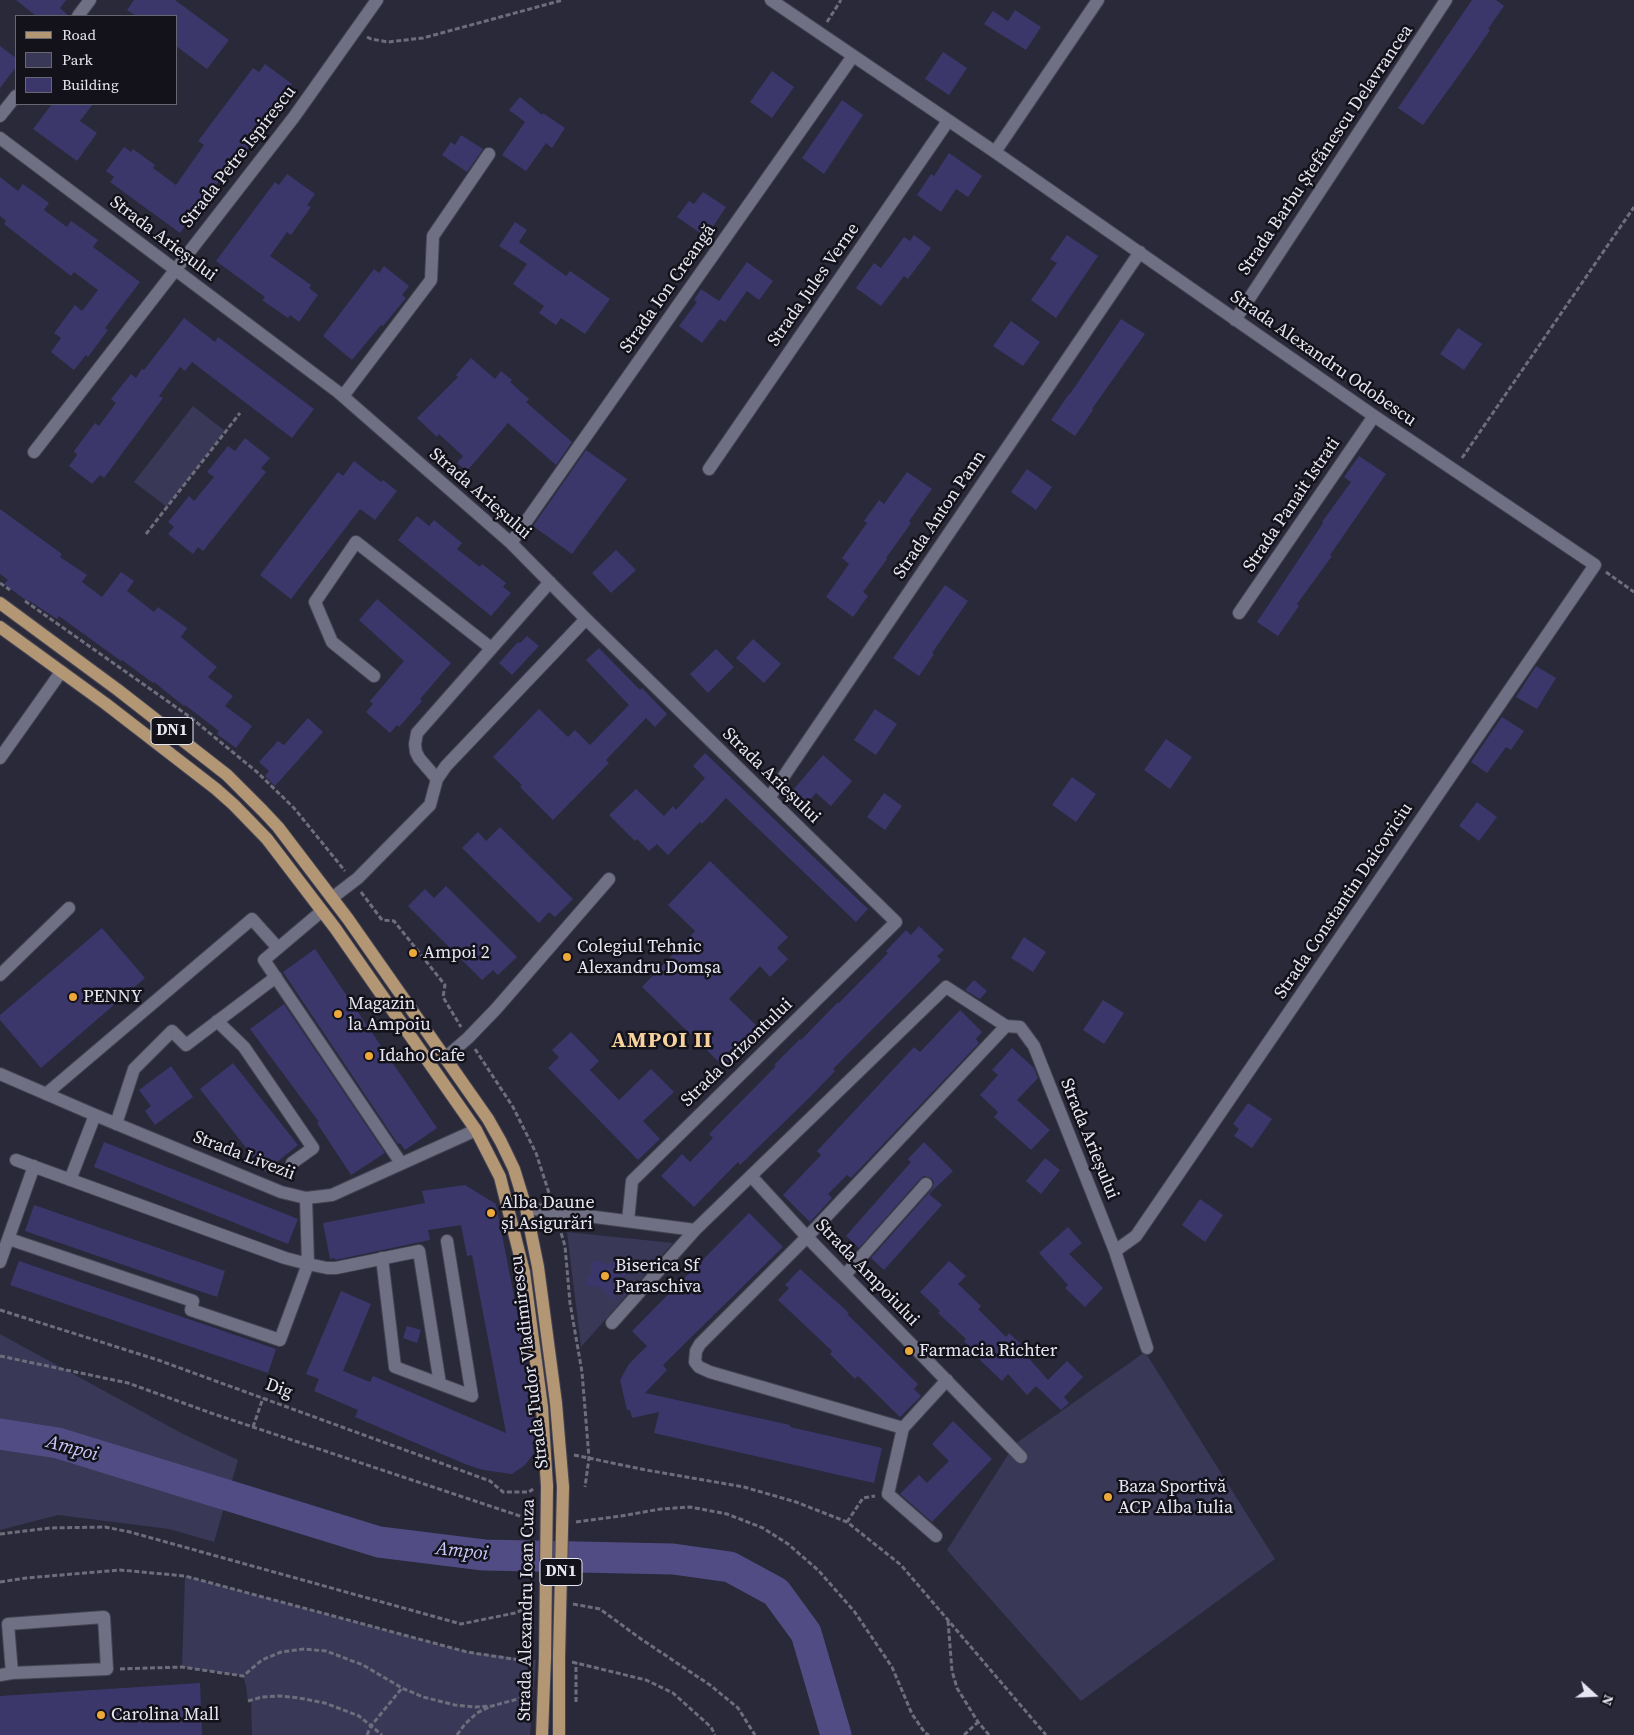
<!DOCTYPE html>
<html>
<head>
<meta charset="utf-8">
<style>
	body { margin:0 }
	#map { position:relative; width:1634px; height:1735px; overflow:hidden; background:#29293a; font-family:"Source Serif 4",serif }
	canvas { display:block }
	.legend { position:absolute; left:15px; top:15px; width:162px; height:90px; box-sizing:border-box; background:#13121a; border:1px solid #686771; margin:0; padding:6px 9px; list-style:none; font-size:15px; color:#e7e7f3 }
	.legend li { display:flex; align-items:center; gap:10px; height:25px }
	.legend b { width:25px; border:1px solid #686771 }
	.north { position:absolute; left:1569px; top:1670px; width:50px; height:50px; -webkit-text-stroke:4px #13121a; paint-order:stroke; rotate:110deg; font-size:14px; font-weight:700; line-height:20px; text-align:center; color:#e7e7f3 }
	.north::after { content:''; display:block; margin:auto; width:18px; height:22px; background:#e7e7f3; clip-path:polygon(50% 0,100% 100%,50% 72%,0 100%) }
</style>
</head>
<body>
<div id="map">
<canvas width="1634" height="1735"></canvas>
<ul class="legend">
<li><b style="height:6px;background:#b39673"></b>Road</li>
<li><b style="height:14px;background:#393857"></b>Park</li>
<li><b style="height:14px;background:#3b376b"></b>Building</li>
</ul>
<div class="north">N</div>
</div>
<script>
const c = document.querySelector('canvas').getContext('2d');
c.lineJoin = 'round';
function fillPath(path, color) {
  c.fillStyle = color;
  c.fill(path, 'evenodd');
}
function poly(rows) {
  const path = new Path2D();
  for (const r of rows) {
    path.moveTo(r[0], r[1]);
    for (let i = 2; i < r.length; i += 2) path.lineTo(r[i], r[i + 1]);
  }
  return path;
}
function strokePath(path, color, width, dash) {
  c.strokeStyle = color;
  c.lineWidth = width;
  c.lineCap = dash ? 'butt' : 'round';
  c.setLineDash(dash || []);
  c.stroke(path);
}
function drawText(font, color, halo, rows, align = 'center') {
  c.font = font + ' "Source Serif 4",serif';
  c.lineWidth = 5;
  c.setLineDash([]);
  c.textBaseline = 'middle';
  c.strokeStyle = halo;
  c.fillStyle = color;
  for (const [text, x, y, turn = 0] of rows) {
    c.save();
    c.translate(x, y);
    c.rotate((+turn || 0) * Math.PI / 180);
    c.textAlign = isNaN(turn) ? turn : align;
    if (halo) c.strokeText(text, 0, 0);
    c.fillText(text, 0, 0);
    c.restore();
  }
}
fillPath(poly([
	[193,406,225,431,167,507,134,482],
	[567,1232,673,1243,581,1347],
	[0,1334,183,1434,238,1460,214,1542,169,1529,58,1515,0,1530],
	[1145,1352,1275,1559,1081,1701,947,1550,1015,1444],
	[185,1576,467,1652,536,1660,530,1735,252,1735,251,1700,248,1701,246,1686,243,1676,182,1667]
]), '#393857');
strokePath(poly([
	[0,1434,58,1443,379,1542,484,1555,673,1559,730,1567,776,1592,806,1633,836,1735]
]), '#514d84', 31);
fillPath(poly([
	[16,0,66,0,60,8,69,16,36,16],
	[134,0,175,0,229,40,207,69,176,46,176,16,136,16,127,10],
	[1472,0,1496,0,1504,6,1488,29,1490,30,1471,58,1423,125,1398,108],
	[1015,10,1041,27,1026,50,984,24,993,11,1008,21],
	[0,46,16,58,16,67,0,88],
	[943,52,967,68,949,95,925,79],
	[265,64,292,84,286,92,289,94,237,165,233,162,212,191,215,193,206,206,202,203,180,233,110,182,114,177,106,171,124,147,131,152,133,149,155,165,153,168,176,185,204,145,198,141,253,68,259,72],
	[772,71,794,87,772,118,750,102],
	[520,97,542,115,543,113,565,128,552,148,546,143,526,171,502,155,525,122,509,110],
	[842,100,863,115,824,174,802,158],
	[52,104,93,104,80,121,97,133,77,161,33,129],
	[461,135,483,149,467,172,442,155,451,142,455,145],
	[949,153,982,176,968,197,956,189,941,212,917,195,931,174,934,176],
	[287,174,315,194,307,205,311,207,291,235,287,232,270,256,311,285,309,288,318,295,299,322,290,315,288,318,262,300,265,297,216,261,275,182,279,185],
	[0,177,18,191,23,184,49,203,44,210,67,227,71,221,98,240,93,247,140,282,105,328,108,330,88,357,86,355,74,370,51,352,61,338,54,333,75,305,82,311,98,290,74,272,71,276,4,224,6,221,0,216],
	[703,192,726,207,706,237,677,217,689,201,694,204],
	[515,222,527,230,519,242,566,276,570,271,610,299,585,334,561,318,556,325,539,313,544,306,513,284,527,264,499,246],
	[914,235,931,248,908,279,904,276,881,306,856,288,874,263,881,268,904,237,910,241],
	[1067,235,1098,256,1056,318,1031,300,1057,263,1050,259],
	[747,262,773,281,759,300,747,291,725,322,720,319,702,343,679,326,697,302,694,300,701,289,719,301],
	[384,266,409,286,402,295,406,298,383,326,381,325,352,360,323,336,374,269,379,273],
	[184,318,215,342,218,337,314,409,292,438,192,362,185,371,180,367,159,396,163,398,104,478,100,475,92,484,69,466,77,455,74,451,95,423,99,426,116,403,111,399,131,374,136,378,142,369,144,370],
	[1121,319,1145,334,1092,409,1093,410,1075,436,1051,420,1069,394,1070,394],
	[1011,321,1040,342,1023,366,993,346],
	[1458,328,1482,344,1464,370,1440,354],
	[471,358,495,379,501,371,512,380,510,382,529,399,526,402,572,442,556,465,508,423,467,471,457,463,463,456,439,434,437,437,417,418,458,377,456,375],
	[245,438,270,458,261,468,266,472,203,551,198,547,193,554,168,534,174,527,168,522,189,496,194,501,214,477,207,472,228,446,235,451],
	[586,450,627,479,572,554,533,526],
	[1359,456,1386,474,1330,555,1332,556,1297,604,1299,606,1278,636,1257,622,1323,523,1322,522,1351,482,1344,477],
	[354,461,381,482,383,480,397,491,375,520,360,509,291,599,260,575,338,472,343,476],
	[1027,469,1052,487,1036,510,1011,492],
	[907,472,932,489,909,521,911,523,886,558,887,559,863,592,868,596,853,617,826,597,849,564,842,558,867,523,864,521,879,500,884,504],
	[0,509,62,554,60,557,87,575,82,582,102,597,121,572,134,581,127,591,154,612,158,607,187,628,181,637,217,667,208,677,233,696,225,706,252,726,236,748,217,734,219,731,185,705,184,706,154,682,153,683,122,660,121,661,59,616,57,619,28,600,27,601,4,584,8,580,0,574],
	[417,516,429,526,434,520,462,543,457,549,480,567,482,564,506,583,503,587,511,593,491,616,398,540],
	[616,550,636,570,611,593,592,573],
	[945,585,968,601,932,653,934,654,919,676,893,658],
	[377,599,451,663,420,699,422,701,399,727,397,725,390,733,366,712,373,704,370,701,404,661,359,620],
	[527,636,539,646,512,675,499,663,518,642,520,643],
	[753,639,781,664,764,683,736,658],
	[599,648,640,690,642,688,667,714,655,727,646,718,606,760,609,763,553,820,520,787,522,785,493,757,539,709,568,737,575,730,590,745,629,705,586,660],
	[716,649,734,667,708,693,690,674],
	[1536,666,1556,678,1537,709,1516,697],
	[875,709,897,724,876,755,854,740],
	[1502,717,1524,731,1511,750,1506,747,1487,773,1471,762],
	[308,718,323,732,275,786,265,776,269,771,259,762,278,741,284,745],
	[1166,739,1192,757,1170,789,1144,770],
	[705,753,868,909,856,922,726,798,702,824,700,822,668,855,657,844,649,851,637,839,635,841,609,815,636,789,664,816,673,806,676,810,705,778,693,766],
	[823,755,852,781,831,806,816,793,807,803,793,790],
	[1072,777,1096,794,1076,822,1052,805],
	[884,793,902,806,885,830,867,817],
	[1477,802,1497,817,1479,841,1459,826],
	[500,827,573,899,555,917,549,912,539,923,462,848,478,832,486,841],
	[710,861,788,937,777,948,788,959,770,977,760,966,729,999,760,1029,724,1067,642,987,695,931,668,905],
	[446,886,517,957,498,975,493,970,482,980,408,906,425,889,434,898],
	[919,926,944,950,937,956,941,960,833,1069,835,1071,809,1098,740,1165,738,1162,694,1207,661,1176,682,1154,690,1162,713,1138,709,1134,776,1066,774,1065,800,1039,801,1040,838,1002,839,1003,888,953,886,951,906,930,911,935],
	[102,928,145,978,41,1068,0,1020,0,1015],
	[1024,937,1046,952,1033,972,1011,958],
	[315,949,437,1128,405,1150,400,1143,398,1144,283,972],
	[974,980,987,991,980,999,965,990],
	[1103,1000,1124,1013,1104,1044,1083,1030],
	[284,1004,385,1153,351,1175,317,1123,319,1122,250,1029],
	[960,1010,982,1032,976,1039,979,1043,851,1178,847,1175,828,1194,832,1198,810,1222,783,1195,821,1155,817,1151,914,1047,920,1052],
	[571,1032,599,1061,590,1070,619,1100,651,1069,674,1092,643,1121,660,1139,638,1160,548,1068,559,1057,552,1050],
	[1012,1048,1034,1068,1038,1078,1017,1100,1050,1130,1031,1150,994,1117,998,1112,980,1095,998,1075,992,1070],
	[233,1063,298,1145,265,1172,200,1089],
	[171,1066,193,1097,155,1125,145,1111,151,1106,139,1090],
	[1248,1103,1272,1119,1252,1148,1234,1136,1239,1129,1233,1124],
	[104,1142,298,1219,288,1244,94,1167],
	[924,1142,953,1171,929,1194,942,1205,884,1270,871,1258,932,1189,934,1182,931,1178,924,1176,920,1179,859,1248,846,1236,911,1162,908,1159],
	[1045,1158,1060,1170,1041,1194,1026,1181],
	[465,1185,496,1204,530,1378,536,1442,532,1442,534,1453,525,1465,512,1474,483,1470,465,1464,355,1417,358,1410,314,1391,319,1379,306,1374,341,1291,371,1304,343,1371,370,1382,373,1376,506,1433,472,1255,467,1256,461,1225,428,1230,430,1240,335,1260,335,1258,330,1259,323,1223,425,1203,422,1191],
	[1200,1199,1223,1215,1205,1242,1182,1225],
	[34,1205,225,1271,217,1297,25,1231],
	[749,1213,783,1247,663,1365,667,1370,645,1393,790,1425,790,1427,882,1448,874,1483,654,1433,659,1412,632,1418,630,1410,627,1410,620,1380,629,1364,647,1346,632,1331],
	[1068,1227,1082,1243,1069,1254,1103,1288,1085,1307,1065,1288,1068,1285,1039,1253],
	[628,1256,635,1271,612,1281,615,1301,598,1286,593,1287,586,1284,588,1275,591,1274,591,1263,599,1260,607,1265],
	[19,1261,276,1349,268,1373,10,1285],
	[949,1261,966,1276,958,1284,981,1306,978,1309,1006,1337,1009,1333,1029,1352,1026,1355,1048,1380,1067,1361,1083,1377,1064,1397,1069,1403,1061,1410,1036,1386,1027,1395,1008,1374,1002,1381,982,1362,964,1341,966,1339,938,1313,940,1311,920,1292],
	[800,1269,849,1313,847,1314,918,1384,914,1389,921,1396,900,1417,858,1376,855,1379,830,1354,832,1351,778,1300,789,1288,785,1285],
	[407,1326,421,1330,417,1343,403,1338],
	[953,1421,992,1459,932,1522,900,1494,919,1475,927,1483,949,1461,932,1444],
	[200,1683,202,1735,0,1735,0,1696]
]), '#3b376b');
const minor = poly([
	[771,0,995,152,1374,416,1595,565,1136,1236,1115,1251],
	[78,16,90,0],
	[0,116,16,96],
	[0,138,338,392,511,543,586,619,896,922,632,1181,628,1221],
	[995,152,1098,0],
	[1235,320,1446,0],
	[343,396,431,280,433,236,489,154],
	[34,452,294,117,377,0],
	[709,469,948,121],
	[511,543,853,56],
	[1239,613,1374,416],
	[374,676,332,642,315,602,356,542,491,648],
	[0,758,61,672],
	[437,779,419,758,416,752,415,744,417,733,550,582],
	[769,798,1140,252],
	[332,898,358,878,430,805,437,779,446,766,586,619],
	[322,911,264,960,401,1163],
	[0,975,69,908],
	[217,1021,244,1047,313,1148,292,1163],
	[446,1057,468,1038,496,1009,609,879],
	[0,1074,95,1115,281,1192,306,1198,332,1195,476,1130],
	[46,1094,252,919,278,948],
	[116,1124,134,1069,172,1031,186,1045,276,977],
	[16,1160,285,1258,308,1264,327,1268,336,1268,419,1251,440,1384],
	[751,1176,807,1237,1021,1457],
	[70,1180,95,1115],
	[526,1208,695,1230],
	[9,1239,193,1301,191,1310,280,1340,308,1264,306,1198],
	[382,1258,395,1367,472,1396,447,1241],
	[0,1262,34,1166],
	[845,1275,926,1184],
	[612,1323,695,1230,946,987,1006,1026,1020,1027,1034,1046,1115,1251,1147,1348],
	[903,1428,710,1372,699,1367,695,1362,696,1351,700,1344,807,1237,1006,1026],
	[936,1536,888,1494,903,1428,947,1380],
	[0,1675,12,1673,107,1669,104,1617,8,1624,12,1673]
]);
const major = poly([
	[0,603,118,690,227,775,263,811,278,827,348,919,488,1119,501,1142,514,1169,526,1208,538,1267,556,1403,563,1487],
	[0,627,106,704,216,789,234,805,267,839,335,928,476,1130,500,1177,524,1272,542,1407,547,1486],
	[542,1735,545,1657],
	[559,1735,559,1658]
]);
strokePath(minor, '#454453', 14);
strokePath(major, '#454453', 14);
strokePath(poly([
	[827,22,841,0],
	[367,37,371,39,388,42,423,38,563,0],
	[1462,458,1634,207],
	[146,534,240,413],
	[1606,572,1634,592],
	[0,583,10,590],
	[25,601,190,717,257,772,294,808,345,871],
	[361,892,382,920,394,921,445,985,443,997,461,1027],
	[475,1049,513,1107,536,1153,550,1196],
	[559,1226,565,1246,570,1303,582,1372,589,1458,585,1487],
	[0,1310,158,1360,490,1481,503,1492,529,1492,533,1489],
	[0,1356,128,1383,211,1413,532,1520],
	[253,1427,263,1398],
	[574,1455,646,1470,744,1487,796,1502,847,1522,901,1565,1046,1735],
	[576,1522,621,1516,661,1509,690,1507,727,1514,763,1528,788,1544,818,1570,854,1611,892,1667,912,1714,925,1733,929,1735],
	[847,1522,863,1498,875,1496],
	[0,1534,50,1528,105,1527,130,1532,461,1624,515,1613,531,1606],
	[0,1582,26,1578,120,1570,185,1576,467,1652,526,1661,532,1661],
	[573,1604,600,1609,641,1639,710,1685,738,1708,755,1735],
	[948,1621,952,1671,957,1688,978,1722,989,1735],
	[572,1662,646,1680,673,1693,711,1727,715,1735],
	[120,1669,182,1667,243,1676,262,1660,281,1652,304,1649,326,1651,363,1665,402,1688,423,1697,455,1705,475,1707,492,1706,529,1696],
	[248,1701,262,1697,279,1696,299,1698,325,1703,359,1716,382,1735],
	[576,1702,576,1662],
	[367,1735,371,1726,402,1688],
	[457,1735,465,1724,477,1713,489,1707],
	[964,1735,978,1722]
]), '#6d6d7c', 3, [5, 2.5]);
strokePath(minor, '#707084', 12);
strokePath(major, '#b39673', 12);
const majorBridge = poly([
	[545,1657,547,1486],
	[559,1658,563,1487]
]);
strokePath(majorBridge, '#454453', 14, []);
strokePath(majorBridge, '#b39673', 12);
for (const [x, y, r, color] of [
	[413,953,5,"#eca93a"],
	[567,957,5,"#eca93a"],
	[73,997,5,"#eca93a"],
	[338,1014,5,"#eca93a"],
	[369,1056,5,"#eca93a"],
	[491,1213,5,"#eca93a"],
	[605,1276,5,"#eca93a"],
	[909,1351,5,"#eca93a"],
	[1108,1497,5,"#eca93a"],
	[101,1715,5,"#eca93a"]
]) {
  const dot = new Path2D();
  dot.arc(x, y, r, 0, 2 * Math.PI);
  c.fillStyle = color;
  c.fill(dot);
  strokePath(dot, '#13121a', 2);
}
for (const [x, y, w] of [
	[172,731,42],
	[561,1572,42]
]) {
  const box = new Path2D();
  box.roundRect(x - w / 2, y - 13.5, w, 27, 4);
  c.fillStyle = '#13121a';
  c.fill(box);
  strokePath(box, '#e7e7f3', 1);
}
drawText('bold 16px', '#e7e7f3', null, [
	["DN1",172,731],
	["DN1",561,1572]
]);
drawText('18px', '#e7e7f3', '#13121a', [
	["Strada Barbu Ștefănescu Delavrancea",1326,150,-56],
	["Strada Petre Ispirescu",239,157,-52],
	["Strada Arieșului",163,239,37],
	["Strada Jules Verne",814,285,-55],
	["Strada Ion Creangă",668,289,-55],
	["Strada Alexandru Odobescu",1323,359,35],
	["Strada Arieșului",480,494,41],
	["Strada Panait Istrati",1292,505,-56],
	["Strada Anton Pann",940,515,-56],
	["Strada Arieșului",771,776,44],
	["Strada Constantin Daicoviciu",1344,901,-56],
	["Strada Orizontului",737,1053,-44],
	["Strada Arieșului",1089,1139,68],
	["Strada Livezii",244,1156,21],
	["Strada Ampoiului",867,1273,46],
	["Strada Tudor Vladimirescu",530,1362,-97],
	["Dig",279,1389,20],
	["Strada Alexandru Ioan Cuza",527,1610,-89]
]);
drawText('18px', '#e7e7f3', '#13121a', [
	["Colegiul Tehnic",577,947],
	["Alexandru Domșa",577,968],
	["Ampoi 2",423,953],
	["PENNY",83,997],
	["Magazin",348,1004],
	["la Ampoiu",348,1025],
	["Idaho Cafe",379,1056],
	["Alba Daune",501,1203],
	["și Asigurări",501,1224],
	["Biserica Sf",615,1266],
	["Paraschiva",615,1287],
	["Farmacia Richter",919,1351],
	["Baza Sportivă",1118,1487],
	["ACP Alba Iulia",1118,1508],
	["Carolina Mall",111,1715]
], 'left');
drawText('italic 19px', '#cac9fc', '#13121a', [
	["Ampoi",72,1449,15],
	["Ampoi",462,1552,6]
]);
c.letterSpacing = '1px';
drawText('bold 22px', '#f8d29e', '#13121a', [
	["AMPOI II",662,1041]
]);
c.letterSpacing = '0px';
</script>
</body>
</html>
